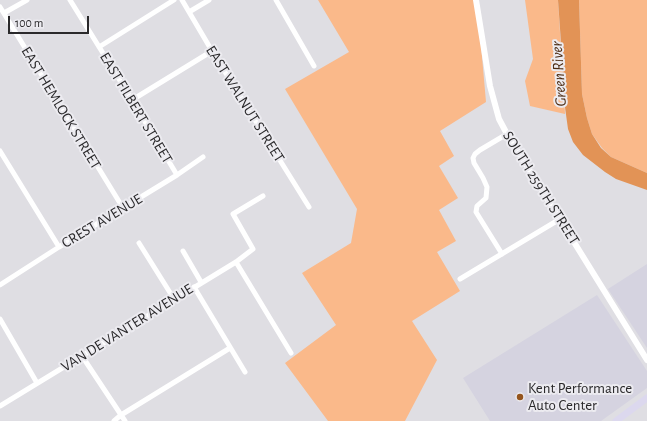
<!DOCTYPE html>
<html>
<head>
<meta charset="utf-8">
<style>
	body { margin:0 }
	#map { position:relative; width:647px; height:421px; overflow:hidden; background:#dfdee3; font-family:"Alegreya Sans",sans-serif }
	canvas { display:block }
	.scale { position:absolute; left:8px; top:16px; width:81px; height:18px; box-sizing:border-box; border:2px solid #2a292b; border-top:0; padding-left:5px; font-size:12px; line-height:14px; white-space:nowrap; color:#2a292b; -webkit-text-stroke:3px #ecebf0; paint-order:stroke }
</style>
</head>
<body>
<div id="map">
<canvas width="647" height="421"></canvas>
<div class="scale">100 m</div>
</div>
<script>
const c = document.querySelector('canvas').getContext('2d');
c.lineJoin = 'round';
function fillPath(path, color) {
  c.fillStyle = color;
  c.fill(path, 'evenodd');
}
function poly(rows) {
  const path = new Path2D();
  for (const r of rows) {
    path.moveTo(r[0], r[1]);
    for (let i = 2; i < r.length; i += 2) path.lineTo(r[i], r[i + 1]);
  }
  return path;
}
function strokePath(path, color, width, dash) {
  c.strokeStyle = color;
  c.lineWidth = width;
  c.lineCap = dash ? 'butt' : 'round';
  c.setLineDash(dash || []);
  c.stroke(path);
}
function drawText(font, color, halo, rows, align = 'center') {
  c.font = font + ' "Alegreya Sans",sans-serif';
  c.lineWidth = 4;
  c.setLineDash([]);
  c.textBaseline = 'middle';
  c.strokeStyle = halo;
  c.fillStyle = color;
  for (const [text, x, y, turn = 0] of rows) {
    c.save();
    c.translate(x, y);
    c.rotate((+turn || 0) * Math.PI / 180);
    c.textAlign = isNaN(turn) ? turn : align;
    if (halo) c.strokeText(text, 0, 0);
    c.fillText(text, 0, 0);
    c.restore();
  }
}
fillPath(poly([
	[647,264,647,348,608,289],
	[597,295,647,371,647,388,601,421,490,421,463,378]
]), '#d5d3e0');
fillPath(poly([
	[318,0,477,0,486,102,440,131,454,156,439,166,458,198,439,210,456,241,437,252,460,291,412,321,437,360,405,421,328,421,285,363,336,325,302,273,351,243,357,209,285,89,349,52],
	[525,0,558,0,565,114,530,106,525,81,533,59],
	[579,0,647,0,647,173,611,157,602,148,592,134,587,118,582,94]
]), '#fab98a');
fillPath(poly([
	[558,0,579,0,582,94,587,118,592,134,601,148,611,157,647,173,647,190,616,179,605,172,583,155,573,142,568,129,564,100,561,43]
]), '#e29356');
strokePath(poly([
	[70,0,132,100,177,175],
	[182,0,212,51,309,207],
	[276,0,314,66],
	[0,7,123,208],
	[189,12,209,0],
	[4,13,27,0],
	[99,47,174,0],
	[132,100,212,51],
	[0,151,59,247],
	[139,243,174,299],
	[183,251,201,282],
	[502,254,476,212,477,206,486,198,487,187,483,178,474,163,473,158,475,154,480,150,507,134],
	[236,262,291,353],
	[460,279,560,219],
	[0,285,59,247,177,175,203,157],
	[194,287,245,372],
	[0,319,37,383],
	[82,356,125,421],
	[0,406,236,262,253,249,233,214,263,196],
	[114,421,121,415,230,348]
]), '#fff', 5);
strokePath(poly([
	[476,0,490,86,499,119,507,134,647,360]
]), '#fff', 6);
strokePath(poly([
	[616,421,647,398]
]), '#dcd8ee', 7);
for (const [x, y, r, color] of [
	[520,397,4,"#95551e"]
]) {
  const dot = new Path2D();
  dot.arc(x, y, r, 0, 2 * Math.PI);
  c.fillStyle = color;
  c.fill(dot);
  strokePath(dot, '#ecebf0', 1.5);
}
drawText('15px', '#2a292b', '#ecebf0', [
	["EAST WALNUT STREET",245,104,58],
	["EAST HEMLOCK STREET",61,108,59],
	["EAST FILBERT STREET",136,108,59],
	["SOUTH 259TH STREET",541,188,58],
	["CREST AVENUE",102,221,-31],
	["VAN DE VANTER AVENUE",127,328,-32]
]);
drawText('15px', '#2a292b', '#ecebf0', [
	["Kent Performance",528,388],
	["Auto Center",528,405]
], 'left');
drawText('italic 16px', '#4c2b12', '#ecebf0', [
	["Green River",559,74,-94]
]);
</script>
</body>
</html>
